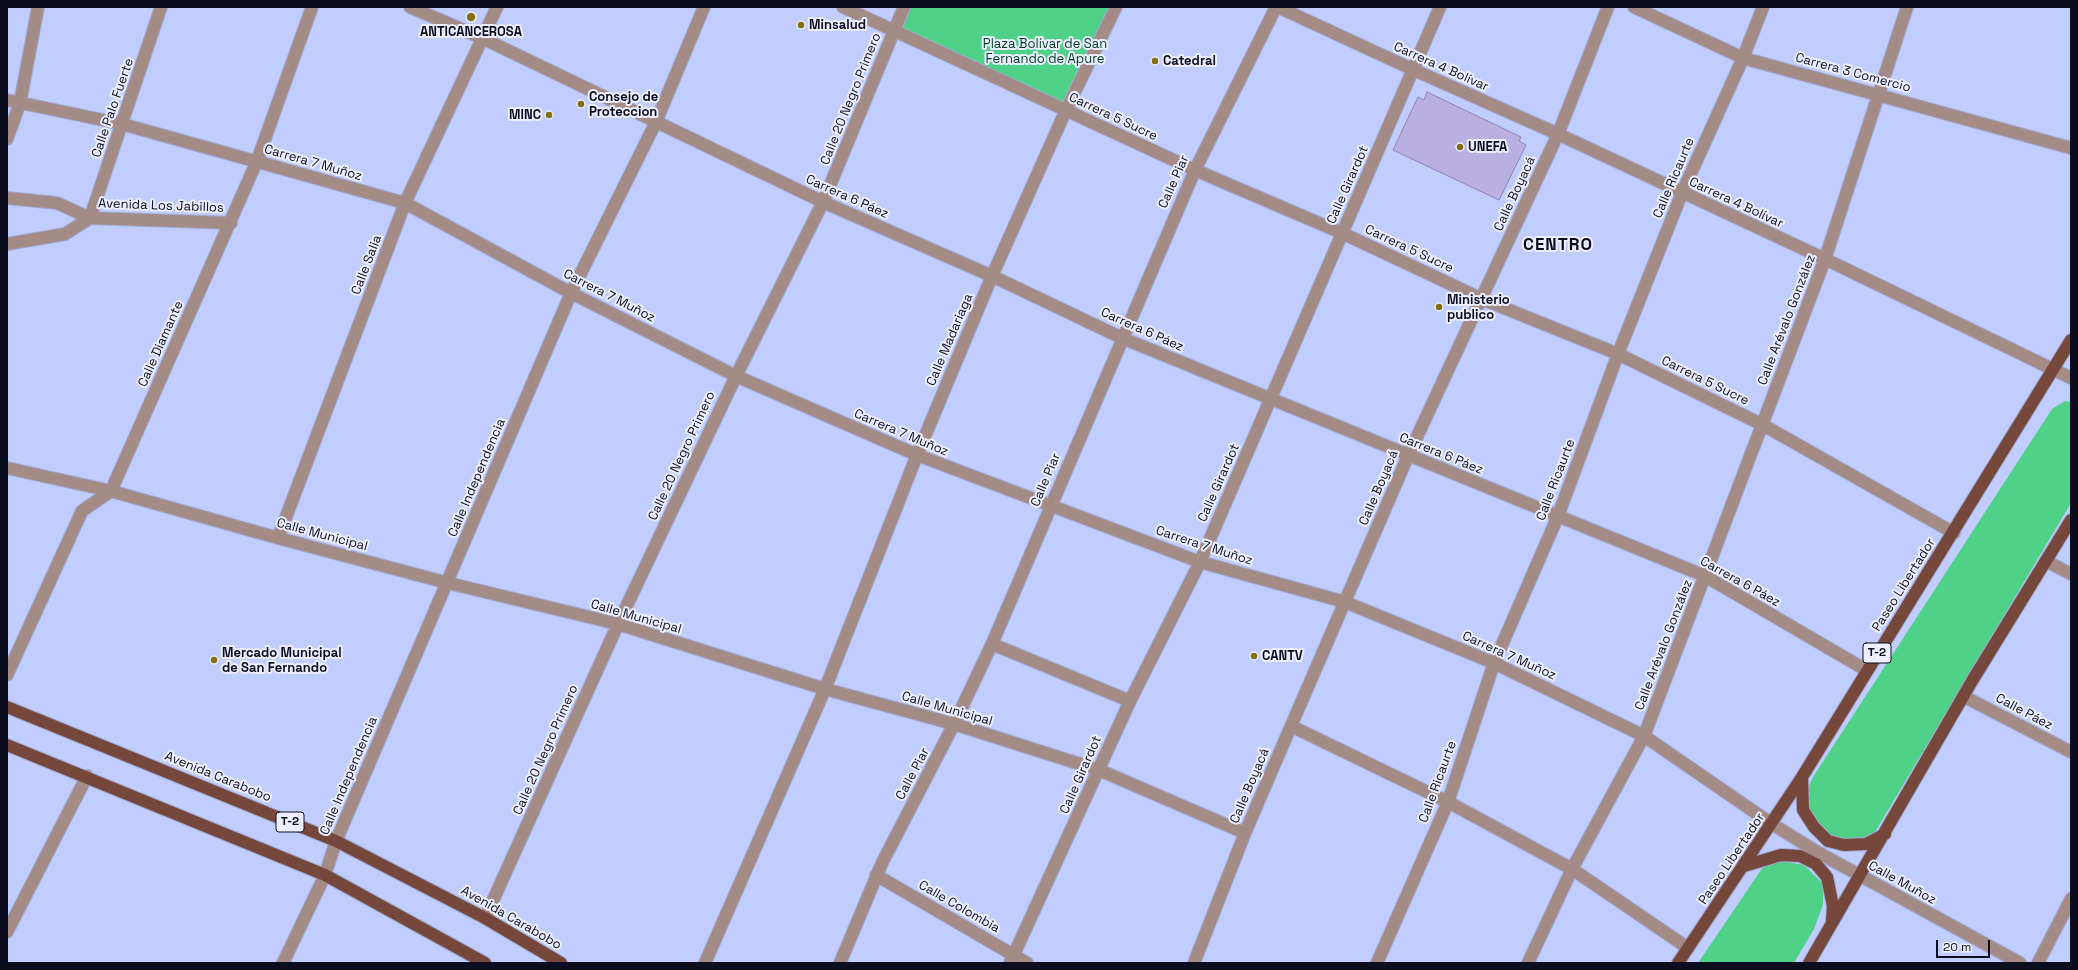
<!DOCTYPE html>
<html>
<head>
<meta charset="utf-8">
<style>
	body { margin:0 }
	#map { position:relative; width:2078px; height:970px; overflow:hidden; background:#c1ccff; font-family:"Space Grotesk",sans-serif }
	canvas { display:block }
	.frame { position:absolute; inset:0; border:8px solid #0c0e1f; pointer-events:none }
	.scale { position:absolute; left:1936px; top:940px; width:54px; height:18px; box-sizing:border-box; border:2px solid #0c0e1f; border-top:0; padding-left:5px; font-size:12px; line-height:14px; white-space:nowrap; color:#0c0e1f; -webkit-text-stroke:3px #ebefff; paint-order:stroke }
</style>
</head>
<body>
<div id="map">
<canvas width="2078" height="970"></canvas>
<div class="frame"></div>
<div class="scale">20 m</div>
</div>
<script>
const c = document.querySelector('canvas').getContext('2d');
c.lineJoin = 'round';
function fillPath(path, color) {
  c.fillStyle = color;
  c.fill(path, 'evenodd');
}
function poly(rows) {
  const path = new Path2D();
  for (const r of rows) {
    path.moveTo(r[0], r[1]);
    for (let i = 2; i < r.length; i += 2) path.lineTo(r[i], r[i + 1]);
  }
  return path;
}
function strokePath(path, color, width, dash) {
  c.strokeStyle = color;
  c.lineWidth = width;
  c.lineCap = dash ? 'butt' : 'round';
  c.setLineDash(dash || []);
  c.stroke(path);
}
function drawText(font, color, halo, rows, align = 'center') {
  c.font = font + ' "Space Grotesk",sans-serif';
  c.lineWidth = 4;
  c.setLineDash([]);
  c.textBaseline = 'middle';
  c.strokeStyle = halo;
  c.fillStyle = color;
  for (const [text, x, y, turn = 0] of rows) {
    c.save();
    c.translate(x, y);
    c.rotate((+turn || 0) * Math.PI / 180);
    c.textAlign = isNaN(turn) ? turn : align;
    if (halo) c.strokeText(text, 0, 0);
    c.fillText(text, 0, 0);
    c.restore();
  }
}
fillPath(poly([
	[904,7,1116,7,1066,110,894,29],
	[2065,401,2071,402,2071,503,1875,832,1861,840,1831,837,1816,824,1808,807,1807,790,1813,777,2052,409],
	[1781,861,1804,865,1823,884,1823,905,1814,929,1794,963,1698,963,1763,867]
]), '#50d188');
const building = poly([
	[1427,92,1521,137,1519,141,1526,145,1499,200,1393,150,1418,97,1424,100,1427,92]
]);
fillPath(building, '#baafe1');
strokePath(building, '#8d82b2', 1);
const minor = poly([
	[410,7,482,38,823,202,992,276,1122,338,1705,576,1866,670],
	[843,7,1195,170,1342,233,1482,299,1618,354,1763,425,1954,533],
	[1278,7,1414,70,1558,134,1825,259,2071,378],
	[1634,7,1743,58,2071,148],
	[7,100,122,124,405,203,571,293,736,376,917,455,1200,562,1345,602,1494,663,1644,736,1772,824,1819,853,2020,963],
	[7,139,20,103,38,7],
	[7,198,57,203,90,218,231,223],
	[90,218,161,7],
	[7,244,65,234,90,218],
	[7,468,111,491,278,538,448,583,618,624,825,689,954,724,1099,770,1245,833],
	[278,538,405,203,497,7],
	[2046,561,2071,574],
	[992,644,1130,701],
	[7,675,82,511,111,491,257,161,312,7],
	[1963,696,2071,752],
	[1291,726,1448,802,1572,869,1688,948],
	[876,875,1027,963],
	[485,918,618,624,736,376,823,202,904,7],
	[7,932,87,776],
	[283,963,325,875,336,841,571,293,656,122,704,7],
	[705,963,825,689,917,455,992,276,1066,110,1116,7],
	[840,963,882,863,954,724,992,644,1195,170,1276,7],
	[1010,963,1130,701,1200,562,1440,7],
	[1194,963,1245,833,1291,726,1408,456,1558,134,1608,7],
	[1377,963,1448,802,1494,663,1558,516,1618,354,1682,193,1743,58,1763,7],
	[1528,963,1572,869,1644,736,1825,259,1907,7],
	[2038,963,2071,899]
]);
const trunk = poly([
	[7,707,336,841,485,918,561,963],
	[7,745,325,875,485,963],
	[1802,777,1803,810,1814,827,1828,841,1844,845,1866,844,1885,834],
	[1744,866,1781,855,1800,856,1816,864,1827,877,1833,906,1832,921],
	[1678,963,1802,777,2071,340],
	[1809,963,1972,681,2071,520]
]);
strokePath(minor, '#a0aad7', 14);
strokePath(trunk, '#a0aad7', 14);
strokePath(minor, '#a48b85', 12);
strokePath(trunk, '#76483c', 12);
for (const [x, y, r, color] of [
	[471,17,5,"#836e0c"],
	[801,25,4,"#836e0c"],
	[1155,61,4,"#836e0c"],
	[581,104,4,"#836e0c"],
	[549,115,4,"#836e0c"],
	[1460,147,4,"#836e0c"],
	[1439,307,4,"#836e0c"],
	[1254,656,4,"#836e0c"],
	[214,660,4,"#836e0c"]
]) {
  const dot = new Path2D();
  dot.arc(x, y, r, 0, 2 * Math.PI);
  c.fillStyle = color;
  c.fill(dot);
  strokePath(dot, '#ebefff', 1.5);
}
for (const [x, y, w] of [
	[1877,653,28],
	[290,822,28]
]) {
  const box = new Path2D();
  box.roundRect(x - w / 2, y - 10, w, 20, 3);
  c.fillStyle = '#ebefff';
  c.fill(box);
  strokePath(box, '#0c0e1f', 1);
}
drawText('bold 12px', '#0c0e1f', null, [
	["T-2",1877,653],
	["T-2",290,822]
]);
drawText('bold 13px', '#0c0e1f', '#ebefff', [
	["Minsalud",809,25],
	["ANTICANCEROSA",471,32,"center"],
	["Catedral",1163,61],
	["Consejo de",589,97],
	["Proteccion",589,112],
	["MINC",541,115,"right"],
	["UNEFA",1468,147],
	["Ministerio",1447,300],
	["publico",1447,315],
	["Mercado Municipal",222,653],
	["de San Fernando",222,668],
	["CANTV",1262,656]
], 'left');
drawText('13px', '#003d1f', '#ebefff', [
	["Plaza Bolívar de San",1045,44],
	["Fernando de Apure",1045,59]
]);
drawText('13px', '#0c0e1f', '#ebefff', [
	["Carrera 4 Bolívar",1441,67,24],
	["Carrera 3 Comercio",1853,73,15],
	["Calle 20 Negro Primero",851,99,-68],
	["Calle Palo Fuerte",113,108,-71],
	["Carrera 5 Sucre",1113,117,25],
	["Carrera 7 Muñoz",313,163,16],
	["Calle Ricaurte",1674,178,-67],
	["Calle Piar",1174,182,-66],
	["Calle Girardot",1348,185,-66],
	["Calle Boyacá",1515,194,-65],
	["Carrera 6 Páez",847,197,24],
	["Carrera 4 Bolívar",1736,203,25],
	["Avenida Los Jabillos",161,206,2],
	["Carrera 5 Sucre",1409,249,25],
	["Calle Salia",367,265,-69],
	["Carrera 7 Muñoz",609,296,27],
	["Calle Arévalo González",1787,320,-69],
	["Carrera 6 Páez",1142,330,24],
	["Calle Madariaga",950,340,-67],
	["Calle Diamante",161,344,-66],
	["Carrera 5 Sucre",1705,381,26],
	["Carrera 7 Muñoz",901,433,23],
	["Carrera 6 Páez",1441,454,22],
	["Calle 20 Negro Primero",682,456,-65],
	["Calle Independencia",477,478,-67],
	["Calle Piar",1046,480,-67],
	["Calle Ricaurte",1556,480,-69],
	["Calle Girardot",1219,483,-66],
	["Calle Boyacá",1379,488,-67],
	["Calle Municipal",322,535,15],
	["Carrera 7 Muñoz",1204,546,18],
	["Carrera 6 Páez",1740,582,29],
	["Paseo Libertador",1904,585,-58],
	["Calle Municipal",636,617,16],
	["Calle Arévalo González",1664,645,-69],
	["Carrera 7 Muñoz",1509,656,24],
	["Calle Municipal",947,709,16],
	["Calle Páez",2024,712,28],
	["Calle 20 Negro Primero",546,750,-66],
	["Calle Piar",913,774,-62],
	["Calle Girardot",1081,775,-66],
	["Calle Independencia",349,776,-67],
	["Avenida Carabobo",218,777,22],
	["Calle Ricaurte",1438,782,-70],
	["Calle Boyacá",1250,786,-67],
	["Paseo Libertador",1732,859,-56],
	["Calle Muñoz",1902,883,29],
	["Calle Colombia",959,907,30],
	["Avenida Carabobo",511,918,30]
]);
c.letterSpacing = '1px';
drawText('bold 17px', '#0c0e1f', '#ebefff', [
	["CENTRO",1558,245]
]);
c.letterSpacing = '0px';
</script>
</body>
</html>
